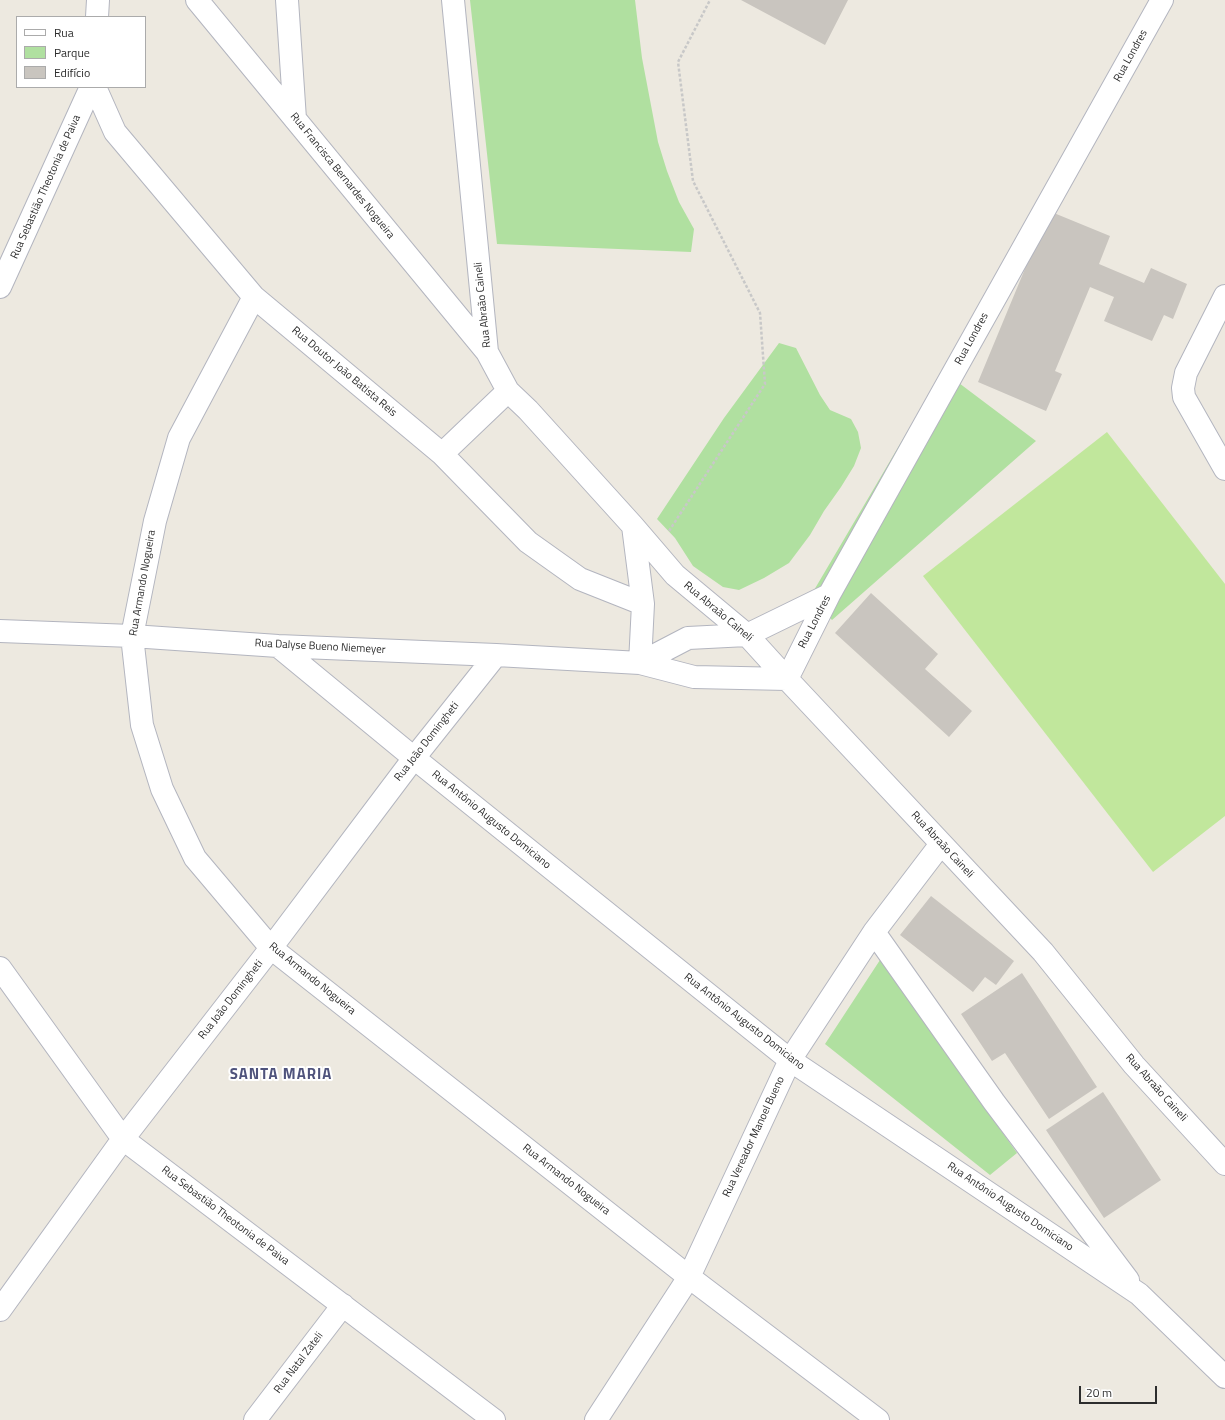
<!DOCTYPE html>
<html>
<head>
<meta charset="utf-8">
<style>
	body { margin:0 }
	#map { position:relative; width:1225px; height:1420px; overflow:hidden; background:#ede9e0; font-family:"Titillium Web",sans-serif }
	canvas { display:block }
	.legend { position:absolute; left:16px; top:16px; width:130px; height:72px; box-sizing:border-box; background:#fff; border:1px solid #ababab; margin:0; padding:5px 7px; list-style:none; font-size:12px; color:#2d2d2d }
	.legend li { display:flex; align-items:center; gap:8px; height:20px }
	.legend b { width:20px; border:1px solid #ababab }
	.scale { position:absolute; left:1079px; top:1386px; width:78px; height:18px; box-sizing:border-box; border:2px solid #2d2d2d; border-top:0; padding-left:5px; font-size:12px; line-height:14px; white-space:nowrap; color:#2d2d2d; -webkit-text-stroke:3px #fff; paint-order:stroke }
</style>
</head>
<body>
<div id="map">
<canvas width="1225" height="1420"></canvas>
<ul class="legend">
<li><b style="height:5px;background:#fff"></b>Rua</li>
<li><b style="height:11px;background:#b0e0a0"></b>Parque</li>
<li><b style="height:11px;background:#c9c5bf"></b>Edifício</li>
</ul>
<div class="scale">20 m</div>
</div>
<script>
const c = document.querySelector('canvas').getContext('2d');
c.lineJoin = 'round';
function fillPath(path, color) {
  c.fillStyle = color;
  c.fill(path, 'evenodd');
}
function poly(rows) {
  const path = new Path2D();
  for (const r of rows) {
    path.moveTo(r[0], r[1]);
    for (let i = 2; i < r.length; i += 2) path.lineTo(r[i], r[i + 1]);
  }
  return path;
}
function strokePath(path, color, width, dash) {
  c.strokeStyle = color;
  c.lineWidth = width;
  c.lineCap = dash ? 'butt' : 'round';
  c.setLineDash(dash || []);
  c.stroke(path);
}
function drawText(font, color, halo, rows, align = 'center') {
  c.font = font + ' "Titillium Web",sans-serif';
  c.lineWidth = 4;
  c.setLineDash([]);
  c.textBaseline = 'middle';
  c.strokeStyle = halo;
  c.fillStyle = color;
  for (const [text, x, y, turn = 0] of rows) {
    c.save();
    c.translate(x, y);
    c.rotate((+turn || 0) * Math.PI / 180);
    c.textAlign = isNaN(turn) ? turn : align;
    if (halo) c.strokeText(text, 0, 0);
    c.fillText(text, 0, 0);
    c.restore();
  }
}
fillPath(poly([
	[470,0,635,0,642,58,658,142,667,171,679,202,694,229,691,252,497,244],
	[779,343,796,348,820,395,830,410,851,419,858,432,861,448,854,466,841,487,824,511,810,535,789,563,764,578,739,590,723,587,693,566,675,538,657,519,724,418],
	[943,371,1036,441,832,620,810,597],
	[880,960,1017,1153,990,1175,825,1044]
]), '#b0e0a0');
fillPath(poly([
	[1107,432,1225,584,1225,816,1153,872,923,576]
]), '#c1e79c');
fillPath(poly([
	[741,0,848,0,825,45],
	[1049,211,1110,236,1099,264,1144,283,1151,268,1187,284,1173,319,1164,315,1152,341,1104,321,1114,297,1090,287,1055,371,1062,374,1046,411,978,382],
	[871,593,938,654,925,669,972,711,949,737,835,633],
	[931,896,1014,961,996,985,985,977,973,992,900,935],
	[1022,973,1097,1087,1049,1119,1005,1053,992,1061,961,1014],
	[1103,1092,1161,1180,1104,1218,1046,1130]
]), '#c9c5bf');
const minor = poly([
	[197,0,487,352],
	[287,0,295,119],
	[453,0,487,352,508,391,528,410,633,526,675,575,747,635,787,679,1043,952,1134,1065,1225,1164],
	[97,17,98,0],
	[95,87,115,132,254,297,442,454,528,542,580,579,643,604],
	[0,287,91,87],
	[1225,296,1186,373,1183,388,1184,397,1225,469],
	[254,297,179,438,155,521,132,636,142,725,162,789,195,858,271,948,689,1277,878,1420],
	[442,454,508,391],
	[829,595,747,635,688,638,640,663,694,677,787,679,829,595,1162,0],
	[0,631,132,636,278,646,496,655,640,663,643,604,633,526],
	[278,646,414,758,790,1060,1139,1294,1225,1377],
	[874,932,994,1102,1128,1280],
	[0,968,123,1139,494,1420],
	[0,1310,123,1139,271,948,414,758,496,655],
	[255,1420,343,1305],
	[596,1420,689,1277,790,1060,874,932,941,844]
]);
strokePath(minor, '#b3b5bf', 24);
strokePath(poly([
	[669,531,765,384,760,313,693,181,678,62,710,0]
]), '#c8c8c8', 2.5, [3, 2]);
strokePath(minor, '#fff', 22);
drawText('11px', '#2d2d2d', '#fff', [
	["Rua Londres",1131,56,-61],
	["Rua Francisca Bernardes Nogueira",342,176,51],
	["Rua Sebastião Theotonia de Paiva",46,187,-66],
	["Rua Abraão Caineli",483,305,-96],
	["Rua Londres",972,339,-61],
	["Rua Doutor João Batista Reis",344,372,40],
	["Rua Armando Nogueira",143,583,-80],
	["Rua Abraão Caineli",718,612,40],
	["Rua Londres",815,622,-63],
	["Rua Dalyse Bueno Niemeyer",320,647,3],
	["Rua João Domingheti",427,742,-52],
	["Rua Antônio Augusto Domiciano",491,820,39],
	["Rua Abraão Caineli",942,845,47],
	["Rua Armando Nogueira",312,979,39],
	["Rua João Domingheti",231,1000,-52],
	["Rua Antônio Augusto Domiciano",744,1022,38],
	["Rua Abraão Caineli",1156,1088,48],
	["Rua Vereador Manoel Bueno",754,1137,-65],
	["Rua Armando Nogueira",566,1180,38],
	["Rua Antônio Augusto Domiciano",1010,1207,34],
	["Rua Sebastião Theotonia de Paiva",225,1216,37],
	["Rua Natal Zateli",299,1363,-53]
]);
c.letterSpacing = '1px';
drawText('bold 15px', '#4f537c', '#fff', [
	["SANTA MARIA",281,1075]
]);
c.letterSpacing = '0px';
</script>
</body>
</html>
